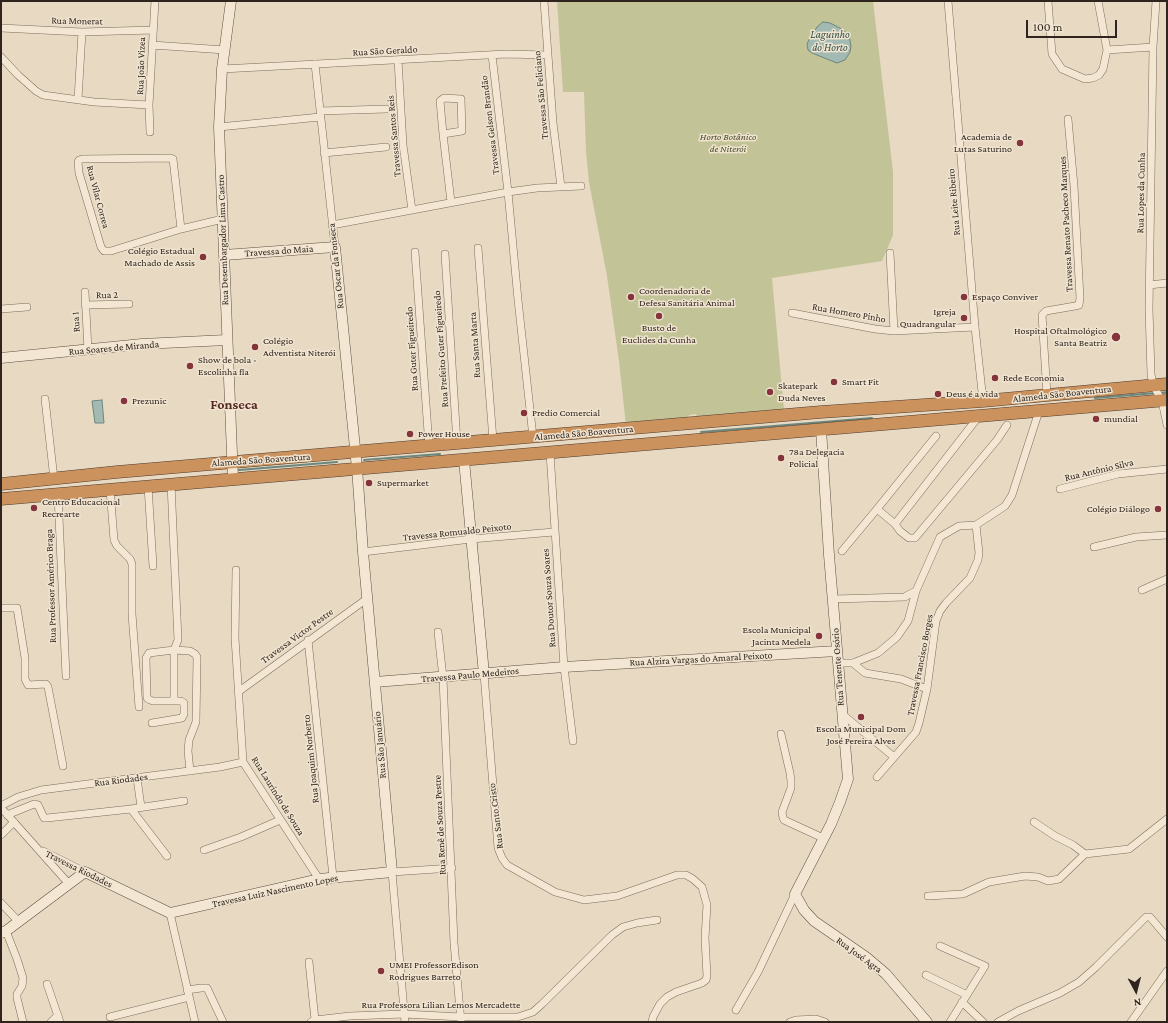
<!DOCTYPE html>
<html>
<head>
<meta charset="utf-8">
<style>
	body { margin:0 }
	#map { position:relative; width:1168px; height:1023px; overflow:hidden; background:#e7d9c2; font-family:"Crimson Pro",serif }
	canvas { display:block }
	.frame { position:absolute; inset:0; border:2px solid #30251e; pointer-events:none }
	.north { position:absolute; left:1116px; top:971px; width:40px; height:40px; -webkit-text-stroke:3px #f0e4d0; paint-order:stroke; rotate:173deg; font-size:11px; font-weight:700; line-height:16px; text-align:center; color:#30251e }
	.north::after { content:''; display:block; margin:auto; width:14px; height:18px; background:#30251e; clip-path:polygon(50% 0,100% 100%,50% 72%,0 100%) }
	.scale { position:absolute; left:1026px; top:20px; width:91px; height:18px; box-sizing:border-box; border:2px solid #30251e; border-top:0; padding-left:5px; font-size:12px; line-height:14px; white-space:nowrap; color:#30251e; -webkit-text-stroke:3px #f0e4d0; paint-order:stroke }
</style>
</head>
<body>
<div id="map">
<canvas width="1168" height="1023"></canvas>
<div class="frame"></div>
<div class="north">N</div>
<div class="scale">100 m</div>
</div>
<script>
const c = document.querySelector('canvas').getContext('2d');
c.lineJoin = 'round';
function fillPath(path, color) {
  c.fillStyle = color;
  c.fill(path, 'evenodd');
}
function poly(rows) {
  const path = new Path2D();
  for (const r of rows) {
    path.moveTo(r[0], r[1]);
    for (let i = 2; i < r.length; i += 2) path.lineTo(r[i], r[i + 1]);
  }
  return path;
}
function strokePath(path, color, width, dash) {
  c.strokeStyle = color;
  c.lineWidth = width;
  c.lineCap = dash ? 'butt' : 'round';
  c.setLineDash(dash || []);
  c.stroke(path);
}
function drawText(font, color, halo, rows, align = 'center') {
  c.font = font + ' "Crimson Pro",serif';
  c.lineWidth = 3;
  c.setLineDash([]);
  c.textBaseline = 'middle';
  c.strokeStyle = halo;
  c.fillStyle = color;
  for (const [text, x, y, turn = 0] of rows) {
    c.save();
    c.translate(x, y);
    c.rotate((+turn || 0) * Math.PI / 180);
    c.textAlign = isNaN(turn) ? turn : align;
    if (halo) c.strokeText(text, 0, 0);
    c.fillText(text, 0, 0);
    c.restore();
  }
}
fillPath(poly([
	[557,1,873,1,893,172,893,235,882,261,772,278,784,411,698,420,696,414,689,415,686,421,626,426,619,361,607,276,589,182,586,151,584,92,563,92]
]), '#c2c397');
const water = poly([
	[823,22,830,23,840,28,849,35,851,46,850,52,845,60,837,63,812,53,808,50,807,44,810,38,817,27,823,22],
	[102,400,104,423,95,423,92,401,102,400]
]);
fillPath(water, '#a3bab2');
strokePath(water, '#6c877e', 1);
strokePath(poly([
	[1160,393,1167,392],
	[1095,398,1156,393],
	[701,432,872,418],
	[364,460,440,454],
	[239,470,337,462]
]), '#6c877e', 2);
const street = poly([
	[544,1,553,123,561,187],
	[948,1,975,327,983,401],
	[1048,1,1052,54,1062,69,1085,79,1093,78,1099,75,1103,69,1107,50,1098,1],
	[1156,1,1153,47,1149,309,1151,374,1153,385,1162,401,1167,425],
	[1,28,82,32,153,30],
	[152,45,225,50],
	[1107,50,1153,47],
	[492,55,508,192,518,300,533,437],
	[1,57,18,75,36,91,43,95,94,102,149,105],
	[398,60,403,145,412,210],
	[315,64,335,247],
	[222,69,506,54,548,55],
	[78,99,82,32],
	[320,111,386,109],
	[219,127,320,117],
	[150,132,149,105,155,1],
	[443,134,462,131,461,99,444,98,440,101,443,134,451,202],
	[324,153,386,147],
	[332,225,508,192,537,188,581,186],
	[181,229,173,159,169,158,82,159,79,160,78,162,79,173,101,247,104,251,111,251,181,229,223,219],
	[478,248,493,440],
	[415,252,429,446],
	[890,253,894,331],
	[445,254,457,443],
	[1149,285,1167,283],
	[85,292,88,350],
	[85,305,129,304],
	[1,309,27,307],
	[792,313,875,329,894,331,975,327],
	[1047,395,1042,315,1046,311,1075,306,1079,305,1080,298,1074,186,1068,119],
	[45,399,54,479],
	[979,416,895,524,900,531,909,538,915,538,997,440,1007,425],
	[550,453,564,667,573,741],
	[171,484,178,640,174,650,190,651,195,654,197,657,196,722,189,740,188,751,190,771],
	[148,486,153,566],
	[110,489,114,540,117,546,130,559,132,564,132,614,139,707],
	[1060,489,1118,474,1167,469],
	[58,494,66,676],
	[895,524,877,509,936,436],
	[1094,547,1136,537,1167,535],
	[842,551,877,509],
	[363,552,471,539,554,532],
	[236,570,235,638,243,762,319,879],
	[1142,590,1167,579],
	[834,599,905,597,908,595,916,591,940,537,959,526,976,525],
	[1,608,17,608,25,658,25,679,28,685,46,684,48,687,63,766],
	[438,632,443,678,454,943,461,1022],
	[308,640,333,877],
	[838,663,853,663,878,653,897,637,908,621,916,591],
	[853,663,865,673,901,679,927,689],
	[484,674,498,848,502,858,507,865,555,892,584,900,617,896,677,875,686,875,693,879,702,887,707,905,705,938,707,976,706,980,702,983,676,992,667,997,660,1004,653,1017,652,1022],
	[238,692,368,598],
	[842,714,894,757],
	[152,723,182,718,184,714,184,703,181,701,153,701,150,700,147,698,146,658,149,653,174,650,174,700],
	[781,734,790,773,791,781,791,788,782,812,783,818,784,820,823,838],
	[877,777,916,732,919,723,927,689,936,621,940,611,946,603,970,578,978,560,979,553,976,525,1005,506,1012,495,1039,411],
	[137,778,141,807],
	[1,806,18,797,41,790,220,767,243,762],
	[131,809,167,856],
	[4,811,69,884],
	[7,815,34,804,38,805,44,818,47,818,131,809,184,801],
	[1034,822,1055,836,1073,845,1085,854],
	[1,835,14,822],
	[204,850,241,837,280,820],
	[43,851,85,872],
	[928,896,963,894,989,882,1025,876,1038,877,1048,881,1059,879,1085,854,1129,849,1167,819],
	[1,903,19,922],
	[170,913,195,1022],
	[6,931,17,959,23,978,22,986,17,994,17,998,23,1022],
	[940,946,985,966,950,1022],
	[309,962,315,1020],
	[926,975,967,995],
	[47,984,60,1022],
	[187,990,201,988,207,988,223,1022],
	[962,1002,983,1022],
	[736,1010,758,972,795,894],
	[110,1017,189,997],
	[51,1022,58,1015],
	[311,1022,315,1020,350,1016,404,1014,461,1017,518,1017,533,1012,542,1004,612,935,623,927,637,923,657,920],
	[405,1022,392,872,452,868],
	[790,1022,796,1020,816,1019,825,1022],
	[998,1022,1018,1011,1060,993,1079,982,1096,967,1146,917,1150,917,1167,937],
	[1131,1022,1167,971]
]);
const secondary = poly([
	[231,1,222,69,219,127,233,479],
	[1,358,142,344,227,340],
	[821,429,829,555,848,779,840,802,831,824,795,894,804,910,814,921,866,957,886,974,927,1022],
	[464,460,484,674],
	[375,682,564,667,837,651],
	[1,933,6,931,85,872,170,913,319,879,392,872,363,552,357,468,335,247,224,255]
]);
const highway = poly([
	[1,484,117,472,821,412,983,401,1167,384],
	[1,499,1167,400]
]);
strokePath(street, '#7e6b5b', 8);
strokePath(secondary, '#604d3f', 11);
strokePath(highway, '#4c3b2f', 13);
strokePath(street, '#f3e7d4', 7);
strokePath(secondary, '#f3e7d4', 10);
strokePath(highway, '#cc925d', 12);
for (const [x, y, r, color] of [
	[1020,143,4,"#85343b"],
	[203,257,4,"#85343b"],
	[631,297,4,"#85343b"],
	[964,297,4,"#85343b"],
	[659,316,4,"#85343b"],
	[964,318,4,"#85343b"],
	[1116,337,5,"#85343b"],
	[255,347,4,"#85343b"],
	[190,366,4,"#85343b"],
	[995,378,4,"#85343b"],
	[834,382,4,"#85343b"],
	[770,392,4,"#85343b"],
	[938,394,4,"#85343b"],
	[124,401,4,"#85343b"],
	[524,413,4,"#85343b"],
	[1096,419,4,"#85343b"],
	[410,434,4,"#85343b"],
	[781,458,4,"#85343b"],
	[369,483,4,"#85343b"],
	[34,508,4,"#85343b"],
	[1158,509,4,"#85343b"],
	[819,636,4,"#85343b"],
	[861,717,4,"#85343b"],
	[381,971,4,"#85343b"]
]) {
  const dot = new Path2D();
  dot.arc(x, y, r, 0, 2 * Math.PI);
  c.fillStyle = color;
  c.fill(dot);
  strokePath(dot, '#f0e4d0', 1.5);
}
drawText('10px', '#30251e', '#f0e4d0', [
	["Rua Monerat",77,21,1],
	["Rua São Geraldo",385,51,-3],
	["Rua João Vizea",141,66,-88],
	["Travessa São Feliciano",541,95,-95],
	["Travessa Gelson Brandão",490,125,-97],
	["Travessa Santos Reis",394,136,-95],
	["Rua Lopes da Cunha",1141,193,-89],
	["Rua Vilar Correa",98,197,75],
	["Rua Leite Ribeiro",954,202,-95],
	["Travessa Renato Pacheco Marques",1066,224,-93],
	["Rua Desembargador Lima Castro",223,240,-92],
	["Travessa do Maia",279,251,-4],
	["Rua Oscar da Fonseca",336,266,-96],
	["Rua 2",107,295,-1],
	["Rua Homero Pinho",849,313,10],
	["Rua 1",76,322,-94],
	["Rua Santa Marta",475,345,-94],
	["Rua Soares de Miranda",114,348,-5],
	["Rua Guter Figueiredo",412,349,-94],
	["Rua Prefeito Guter Figueiredo",441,349,-94],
	["Alameda São Boaventura",1062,394,-6],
	["Alameda São Boaventura",584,433,-5],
	["Alameda São Boaventura",261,460,-4],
	["Rua Antônio Silva",1099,470,-13],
	["Travessa Romualdo Peixoto",457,532,-6],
	["Rua Professor Américo Braga",51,586,-92],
	["Rua Doutor Souza Soares",549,598,-94],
	["Travessa Victor Pestre",297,636,-36],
	["Rua Alzira Vargas do Amaral Peixoto",701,659,-3],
	["Travessa Francisco Borges",920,665,-79],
	["Rua Tenente Osório",838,667,-94],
	["Travessa Paulo Medeiros",470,675,-5],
	["Rua São Januário",380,745,-95],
	["Rua Joaquim Norberto",311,759,-96],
	["Rua Riodades",121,780,-7],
	["Rua Laurindo de Souza",278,796,58],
	["Rua Santo Cristo",496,816,-97],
	["Rua Renê de Souza Pestre",440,825,-93],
	["Travessa Riodades",79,869,26],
	["Travessa Luiz Nascimento Lopes",275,891,-12],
	["Rua José Agra",859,955,36],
	["Rua Professora Lilian Lemos Mercadette",441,1005]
]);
drawText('italic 10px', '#444a27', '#f0e4d0', [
	["Horto Botânico",728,137],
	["de Niterói",728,149]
]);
drawText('10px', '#30251e', '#f0e4d0', [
	["Academia de",1012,137,"right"],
	["Lutas Saturino",1012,149,"right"],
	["Colégio Estadual",195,251,"right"],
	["Machado de Assis",195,263,"right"],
	["Coordenadoria de",639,291],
	["Defesa Sanitária Animal",639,303],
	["Espaço Conviver",972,297],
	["Igreja",956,312,"right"],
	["Quadrangular",956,324,"right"],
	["Busto de",659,328,"center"],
	["Euclides da Cunha",659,340,"center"],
	["Hospital Oftalmológico",1107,331,"right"],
	["Santa Beatriz",1107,343,"right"],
	["Colégio",263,341],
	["Adventista Niterói",263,353],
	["Show de bola -",198,360],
	["Escolinha fla",198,372],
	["Rede Economia",1003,378],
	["Smart Fit",842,382],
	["Skatepark",778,386],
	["Duda Neves",778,398],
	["Deus é a vida",946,394],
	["Prezunic",132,401],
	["Predio Comercial",532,413],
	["mundial",1104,419],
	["Power House",418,434],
	["78a Delegacia",789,452],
	["Policial",789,464],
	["Supermarket",377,483],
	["Centro Educacional",42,502],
	["Recrearte",42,514],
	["Colégio Diálogo",1150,509,"right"],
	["Escola Municipal",811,630,"right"],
	["Jacinta Medela",811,642,"right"],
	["Escola Municipal Dom",861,729,"center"],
	["José Pereira Alves",861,741,"center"],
	["UMEI ProfessorEdison",389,965],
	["Rodrigues Barreto",389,977]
], 'left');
drawText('italic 11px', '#2f4e49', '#f0e4d0', [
	["Laguinho",830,35],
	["do Horto",830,48]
]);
drawText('bold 14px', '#572923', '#f0e4d0', [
	["Fonseca",234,405]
]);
</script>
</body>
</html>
